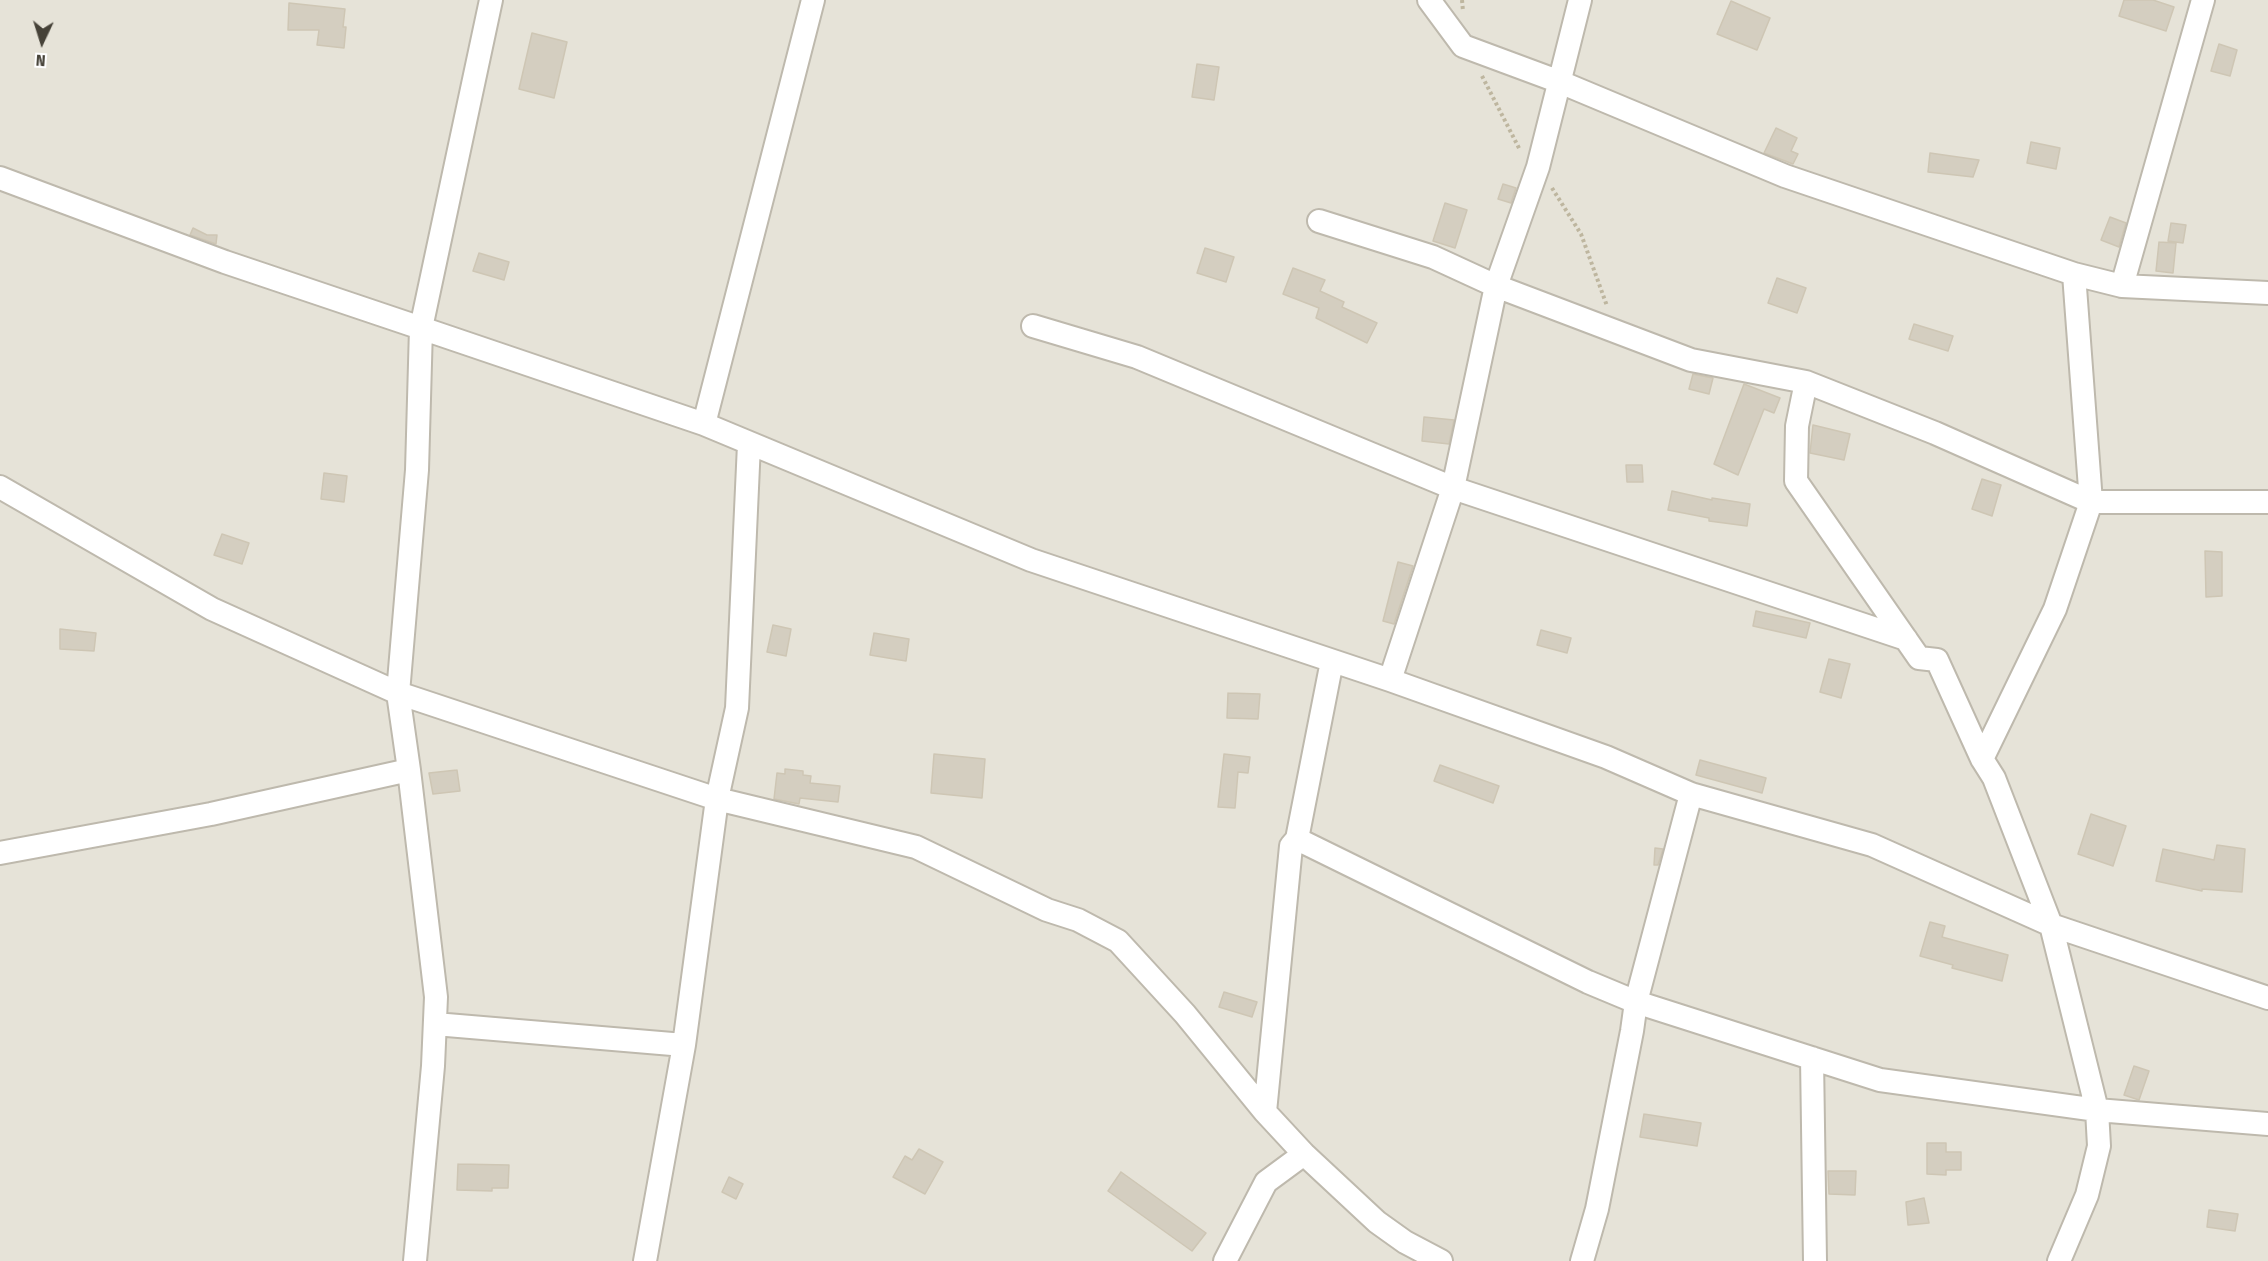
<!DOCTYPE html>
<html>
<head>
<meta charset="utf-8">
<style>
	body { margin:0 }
	#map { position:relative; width:2268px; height:1261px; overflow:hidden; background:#f3f1e9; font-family:"Fira Sans Condensed",sans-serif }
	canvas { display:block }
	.north { position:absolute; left:12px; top:12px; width:60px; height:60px; -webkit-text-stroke:4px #fff; paint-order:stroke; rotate:184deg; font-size:16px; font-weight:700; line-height:24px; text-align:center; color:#464238 }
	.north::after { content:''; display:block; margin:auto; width:21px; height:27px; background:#464238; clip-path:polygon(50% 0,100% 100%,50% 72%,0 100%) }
</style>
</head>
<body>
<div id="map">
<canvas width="2268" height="1261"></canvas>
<div class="north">N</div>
</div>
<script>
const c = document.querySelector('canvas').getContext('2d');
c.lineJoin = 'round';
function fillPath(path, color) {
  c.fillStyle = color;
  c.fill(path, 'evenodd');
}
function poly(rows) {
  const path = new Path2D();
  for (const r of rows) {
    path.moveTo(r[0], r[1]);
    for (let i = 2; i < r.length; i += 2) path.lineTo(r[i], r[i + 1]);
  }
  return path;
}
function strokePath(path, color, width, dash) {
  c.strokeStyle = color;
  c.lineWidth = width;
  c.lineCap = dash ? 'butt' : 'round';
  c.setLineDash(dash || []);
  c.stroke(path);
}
fillPath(poly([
	[0,0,2268,0,2268,1261,0,1261]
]), '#e6e3d8');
const building = poly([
	[2124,0,2153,0,2174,7,2166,31,2119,16,2124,0],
	[1731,1,1770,18,1757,50,1717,34,1731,1],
	[289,3,345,9,343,27,346,27,344,48,317,45,319,30,288,30,289,3],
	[532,33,567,42,554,98,519,89,532,33],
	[2219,44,2237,50,2230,76,2211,71,2219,44],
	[1197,64,1219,67,1214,100,1192,97,1197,64],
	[1776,128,1797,138,1791,151,1798,154,1793,164,1764,153,1776,128],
	[2031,142,2060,148,2056,169,2027,163,2031,142],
	[1930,153,1979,160,1973,177,1928,172,1930,153],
	[1503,184,1516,188,1511,203,1498,199,1503,184],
	[1445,203,1467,210,1455,248,1433,241,1445,203],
	[2110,217,2126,223,2119,247,2101,240,2110,217],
	[2171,223,2186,225,2183,243,2168,241,2171,223],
	[193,228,207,235,217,235,216,244,190,235,193,228],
	[2159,242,2176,243,2173,273,2156,271,2159,242],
	[1205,248,1234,257,1226,282,1197,273,1205,248],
	[479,253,509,262,504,280,473,271,479,253],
	[1293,268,1325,280,1320,291,1344,302,1342,307,1377,323,1367,343,1316,318,1319,308,1283,294,1293,268],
	[1777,278,1806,288,1797,313,1768,303,1777,278],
	[1914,324,1953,336,1948,351,1909,339,1914,324],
	[1693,374,1713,378,1709,394,1689,389,1693,374],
	[1744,384,1780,398,1774,413,1764,409,1738,475,1714,464,1744,384],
	[1424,417,1454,420,1449,444,1422,441,1424,417],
	[1813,425,1850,434,1844,460,1810,453,1813,425],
	[1626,465,1642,465,1643,482,1627,482,1626,465],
	[324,473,347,476,344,502,321,499,324,473],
	[1982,479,2001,485,1992,516,1972,509,1982,479],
	[1672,491,1712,500,1712,498,1750,504,1747,526,1709,521,1709,518,1668,510,1672,491],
	[222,534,249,543,242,564,214,555,222,534],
	[2205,551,2222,552,2222,596,2206,597,2205,551],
	[1398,562,1413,566,1394,624,1383,621,1398,562],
	[1756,611,1810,623,1806,638,1753,626,1756,611],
	[773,625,791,629,786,656,767,652,773,625],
	[60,629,96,633,94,651,60,649,60,629],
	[1541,630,1571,638,1567,653,1537,645,1541,630],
	[874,633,909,639,906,661,870,655,874,633],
	[1829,659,1850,664,1841,698,1820,692,1829,659],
	[1228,693,1260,694,1258,719,1227,718,1228,693],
	[934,754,985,759,982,798,931,793,934,754],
	[1224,754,1250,757,1248,773,1238,772,1235,808,1218,807,1224,754],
	[1700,760,1766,778,1762,793,1696,775,1700,760],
	[1440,765,1499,786,1493,803,1434,781,1440,765],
	[785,769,803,771,803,775,811,776,810,783,840,786,838,802,800,798,799,804,774,799,777,773,785,774,785,769],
	[457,770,460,791,433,794,429,773,457,770],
	[2091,814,2126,826,2113,866,2078,854,2091,814],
	[2217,845,2245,849,2242,892,2202,889,2202,891,2156,881,2163,849,2214,860,2217,845],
	[1655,848,1663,849,1658,865,1654,865,1655,848],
	[1930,922,1945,926,1942,937,2008,955,2002,981,1952,968,1953,965,1920,956,1930,922],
	[1224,992,1257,1002,1252,1017,1219,1007,1224,992],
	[2134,1066,2149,1071,2139,1100,2124,1095,2134,1066],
	[1644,1114,1701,1123,1697,1146,1640,1137,1644,1114],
	[1927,1143,1946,1143,1946,1152,1961,1152,1961,1170,1946,1170,1946,1175,1927,1174,1927,1143],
	[919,1149,943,1162,925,1194,893,1177,905,1156,912,1160,919,1149],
	[458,1164,509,1165,508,1188,492,1188,492,1191,457,1190,458,1164],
	[1828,1171,1856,1171,1855,1195,1829,1194,1828,1171],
	[1121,1172,1206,1233,1192,1251,1108,1191,1121,1172],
	[729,1177,743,1184,736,1199,722,1192,729,1177],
	[1924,1198,1929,1223,1908,1225,1906,1202,1924,1198],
	[2209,1210,2238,1214,2235,1231,2207,1227,2209,1210]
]);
fillPath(building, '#d4cec0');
strokePath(building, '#cec6b4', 1.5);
const minor = poly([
	[1429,0,1463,46,1560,82,1785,176,2074,274],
	[0,178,225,262,421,328,491,0],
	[1319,221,1433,257,1496,286,1691,360,1806,382],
	[2122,286,2268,293],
	[1033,326,1137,357,1453,488,1906,639],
	[704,424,813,0],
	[0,487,212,609,398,693,717,799,916,847,1047,910,1078,920,1118,941,1185,1014,1265,1112,1304,1154,1377,1222,1405,1242,1441,1261],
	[2268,502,2091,502,1935,433,1806,382,1797,426,1796,481,1919,658,1937,660,1982,759,1994,778,2051,925,2268,998],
	[1390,680,1453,488,1496,286,1538,167,1580,0],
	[1982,759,2055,609,2091,502,2074,274,2122,286,2203,0],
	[1297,839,1332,661],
	[0,853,211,814,409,770],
	[435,1024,684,1045],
	[1812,1058,1815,1261],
	[1265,1112,1291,846,1297,839,1588,982,1636,1002,1880,1080,2097,1110,2268,1124],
	[415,1261,433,1066,436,997,409,770,398,693,417,470,421,328,704,424,1031,560,1390,680,1606,757,1691,794,1872,845,2051,925,2097,1110,2099,1146,2087,1195,2059,1261],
	[645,1261,684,1045,717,799,737,708,749,444],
	[1225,1261,1266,1182,1304,1154],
	[1582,1261,1597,1209,1632,1031,1636,1002,1691,794]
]);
strokePath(minor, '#beb9ad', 26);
strokePath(poly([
	[1462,0,1463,11],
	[1482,76,1520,150],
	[1552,188,1581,234,1607,306]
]), '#beb69f', 4, [3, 3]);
strokePath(minor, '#fff', 22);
</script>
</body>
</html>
